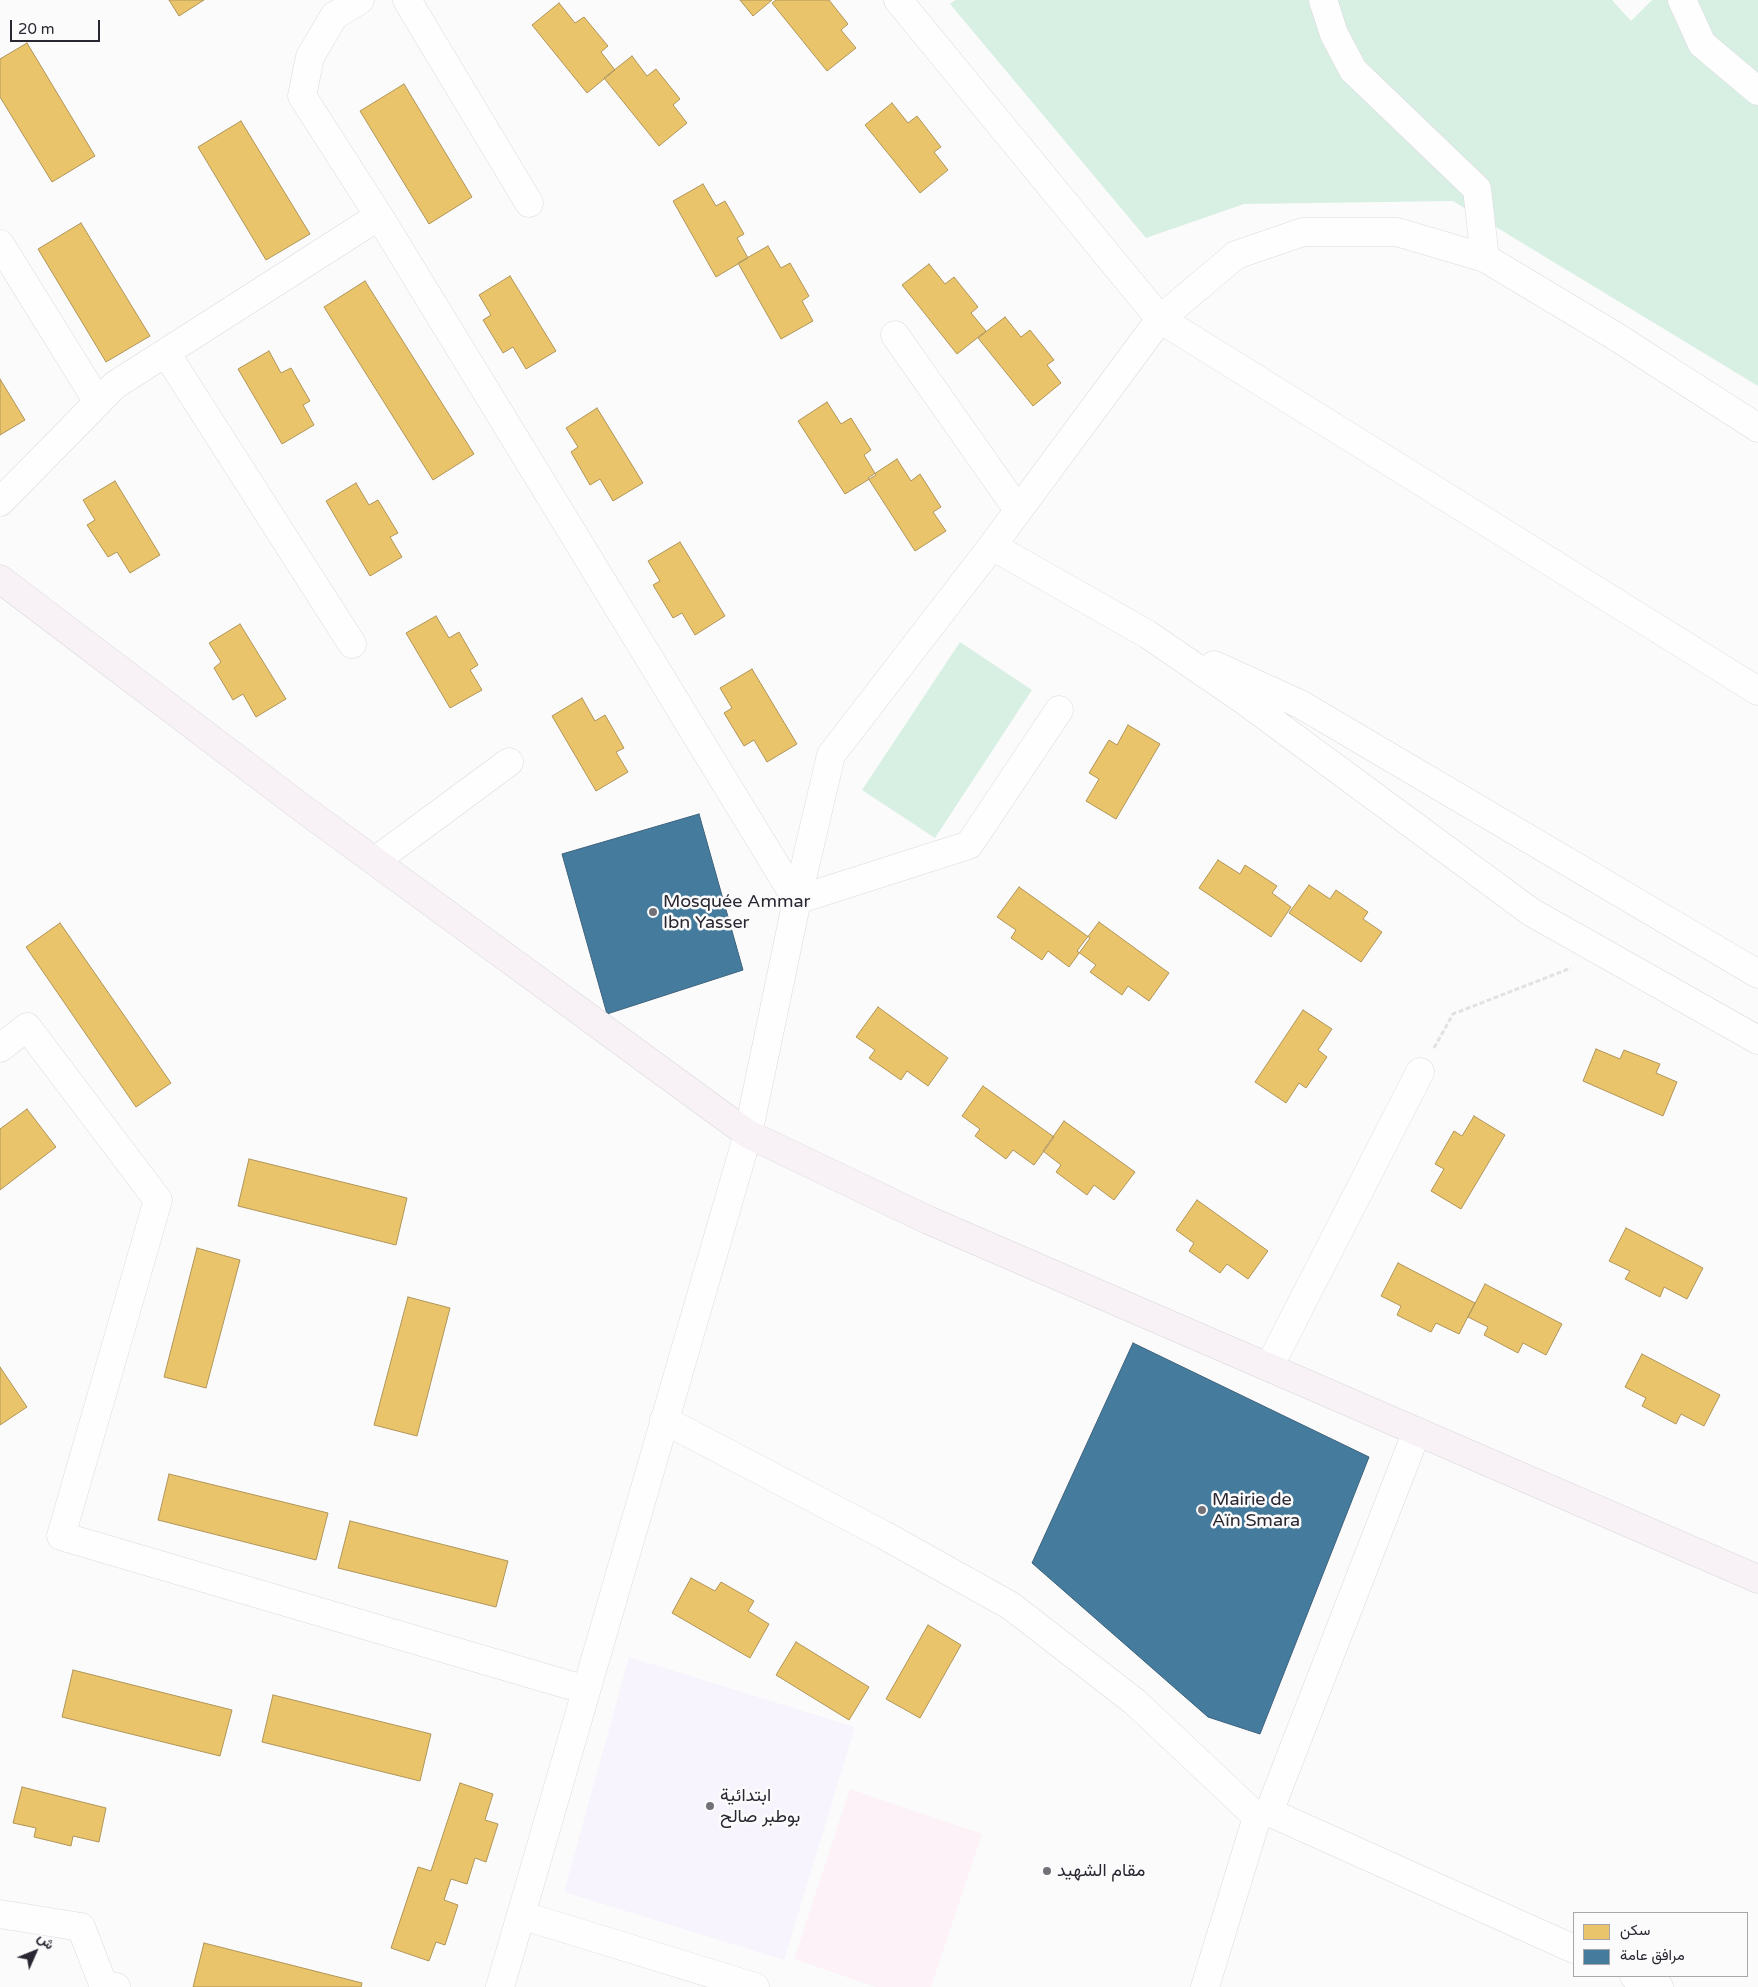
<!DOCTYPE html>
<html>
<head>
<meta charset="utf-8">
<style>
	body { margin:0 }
	#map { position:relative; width:1758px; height:1987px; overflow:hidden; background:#fbfbfb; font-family:"Varela Round",Vazirmatn,sans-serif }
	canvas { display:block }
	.legend { position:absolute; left:1573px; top:1912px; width:175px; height:65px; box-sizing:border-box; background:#fbfbfb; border:1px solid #a7a6ab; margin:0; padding:6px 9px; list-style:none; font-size:15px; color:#2a2632 }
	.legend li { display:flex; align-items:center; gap:10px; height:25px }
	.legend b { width:25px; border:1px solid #a7a6ab }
	.north { position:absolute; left:10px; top:1927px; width:50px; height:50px; -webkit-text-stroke:4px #fbfbfb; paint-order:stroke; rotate:46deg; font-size:14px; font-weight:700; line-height:20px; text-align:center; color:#2a2632 }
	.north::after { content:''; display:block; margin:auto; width:18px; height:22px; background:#2a2632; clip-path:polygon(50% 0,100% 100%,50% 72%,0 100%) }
	.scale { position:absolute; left:10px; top:20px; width:90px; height:22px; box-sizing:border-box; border:2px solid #2a2632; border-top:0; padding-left:6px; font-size:15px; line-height:18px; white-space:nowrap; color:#2a2632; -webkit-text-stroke:4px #fbfbfb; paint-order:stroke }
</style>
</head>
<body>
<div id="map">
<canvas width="1758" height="1987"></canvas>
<ul class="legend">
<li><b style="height:14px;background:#e9c46a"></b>سكن</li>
<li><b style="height:14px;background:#457b9d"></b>مرافق عامة</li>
</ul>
<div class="north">ش</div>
<div class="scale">20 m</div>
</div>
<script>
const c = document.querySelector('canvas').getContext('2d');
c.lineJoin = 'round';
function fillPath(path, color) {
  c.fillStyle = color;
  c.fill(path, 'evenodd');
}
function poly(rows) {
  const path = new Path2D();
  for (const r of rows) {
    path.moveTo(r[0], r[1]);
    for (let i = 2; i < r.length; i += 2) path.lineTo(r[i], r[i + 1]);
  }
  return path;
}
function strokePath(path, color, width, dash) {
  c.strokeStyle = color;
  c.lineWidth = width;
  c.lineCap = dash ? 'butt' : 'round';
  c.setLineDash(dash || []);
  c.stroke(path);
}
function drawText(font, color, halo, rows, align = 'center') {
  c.font = font + ' "Varela Round",Vazirmatn,sans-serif';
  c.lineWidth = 5;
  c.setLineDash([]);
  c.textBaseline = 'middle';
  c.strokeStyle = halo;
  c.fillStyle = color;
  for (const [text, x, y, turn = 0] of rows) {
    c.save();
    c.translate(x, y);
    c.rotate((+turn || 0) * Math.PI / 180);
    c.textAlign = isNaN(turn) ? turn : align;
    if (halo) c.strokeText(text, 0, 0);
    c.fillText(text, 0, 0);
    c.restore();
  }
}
fillPath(poly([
	[629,1657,855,1727,784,1960,564,1892]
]), '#f7f4fd');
fillPath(poly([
	[850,1789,982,1834,931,1987,876,1987,794,1959]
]), '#fdf2f7');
fillPath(poly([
	[955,0,1612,0,1631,21,1652,0,1758,0,1758,386,1453,201,1244,204,1146,238,950,4],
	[960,642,1032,690,935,838,862,790]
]), '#d8f0e4');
const homes = poly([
	[169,0,204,0,179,16,169,0],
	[740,0,772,0,753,16,740,0],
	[776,0,829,0,848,24,841,30,856,48,827,71,772,3,776,0],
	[559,3,575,23,584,17,608,46,601,52,615,70,587,93,532,25,559,3],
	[27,43,95,156,52,182,0,97,0,59,27,43],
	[632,56,647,76,656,69,680,99,673,105,687,123,659,146,604,78,632,56],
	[404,84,472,197,429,224,360,111,404,84],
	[892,103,908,123,917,116,941,147,934,152,948,170,920,193,865,125,892,103],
	[241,121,310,234,266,260,198,147,241,121],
	[703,184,716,206,725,201,744,234,737,238,748,258,716,277,673,201,703,184],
	[81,223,150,336,106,362,38,249,81,223],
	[768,246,781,268,790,263,809,296,802,301,813,321,781,339,738,263,768,246],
	[929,264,945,284,954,277,978,307,971,313,986,331,957,354,902,285,929,264],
	[510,276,556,351,526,369,513,347,503,353,483,320,491,315,479,295,510,276],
	[365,281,474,454,433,480,324,307,365,281],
	[1005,317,1021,337,1030,330,1054,360,1047,365,1061,383,1033,406,978,338,1005,317],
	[269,351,281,373,291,368,310,401,303,405,314,425,282,444,238,369,269,351],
	[0,379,25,420,0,435,0,379],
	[827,402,841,424,851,418,871,450,864,455,876,475,845,494,798,421,827,402],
	[597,408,643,483,613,501,600,479,590,485,571,452,578,447,566,428,597,408],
	[897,459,911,481,920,474,941,507,933,512,946,531,915,551,868,478,897,459],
	[115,481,160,555,130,573,117,552,108,557,87,525,95,520,83,500,115,481],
	[356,483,369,505,378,500,398,533,390,537,402,557,370,576,326,501,356,483],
	[680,542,725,616,695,635,682,613,673,618,653,585,660,581,648,561,680,542],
	[436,616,449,638,459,632,478,665,470,670,482,690,450,708,406,633,436,616],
	[240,624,286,699,256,717,243,694,233,700,214,668,221,662,209,643,240,624],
	[752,669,797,744,767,762,754,740,744,746,724,713,732,708,720,688,752,669],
	[582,698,595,721,605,715,624,748,616,752,628,772,596,791,552,716,582,698],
	[1128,725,1160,744,1116,819,1086,801,1099,779,1089,773,1109,740,1117,745,1128,725],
	[1218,860,1240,874,1245,865,1277,886,1272,893,1291,907,1271,937,1199,888,1218,860],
	[1309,885,1330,899,1336,890,1368,912,1363,919,1382,932,1361,962,1289,913,1309,885],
	[1019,887,1090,938,1069,967,1048,951,1042,960,1011,938,1016,930,997,917,1019,887],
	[1099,922,1169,973,1149,1001,1128,986,1122,995,1090,972,1096,965,1077,951,1099,922],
	[60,923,171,1083,136,1107,26,947,60,923],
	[878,1007,948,1058,928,1086,907,1071,901,1080,869,1058,875,1050,856,1037,878,1007],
	[1303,1010,1332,1029,1318,1050,1327,1057,1306,1088,1299,1083,1286,1103,1255,1082,1303,1010],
	[1596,1049,1620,1059,1624,1050,1660,1064,1656,1073,1677,1082,1663,1116,1583,1081,1596,1049],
	[983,1086,1054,1137,1034,1165,1013,1150,1006,1159,975,1136,980,1129,962,1116,983,1086],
	[27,1109,56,1147,0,1190,0,1129,27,1109],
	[1474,1116,1505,1135,1461,1209,1431,1191,1444,1169,1435,1164,1454,1131,1462,1136,1474,1116],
	[1064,1121,1135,1172,1114,1200,1094,1185,1087,1195,1056,1172,1061,1165,1043,1151,1064,1121],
	[249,1159,407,1198,396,1245,238,1206,249,1159],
	[1197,1200,1268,1251,1248,1279,1227,1264,1220,1273,1189,1251,1194,1243,1176,1230,1197,1200],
	[1626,1228,1703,1268,1687,1299,1664,1287,1660,1297,1625,1279,1630,1271,1609,1261,1626,1228],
	[197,1248,240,1260,206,1388,164,1377,197,1248],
	[1398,1263,1475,1303,1459,1334,1436,1323,1431,1332,1397,1315,1401,1306,1381,1296,1398,1263],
	[1485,1284,1562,1324,1546,1355,1523,1343,1518,1353,1484,1335,1488,1327,1468,1317,1485,1284],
	[408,1297,450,1308,417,1436,374,1425,408,1297],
	[1642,1354,1720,1395,1704,1426,1681,1414,1676,1424,1642,1406,1646,1398,1625,1387,1642,1354],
	[0,1367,27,1407,0,1425,0,1367],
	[169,1474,328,1513,316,1560,158,1520,169,1474],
	[350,1521,508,1561,496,1607,338,1568,350,1521],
	[691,1578,715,1591,721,1582,754,1601,748,1611,769,1624,750,1658,672,1613,691,1578],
	[928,1625,961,1645,920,1718,886,1699,928,1625],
	[796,1642,869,1687,849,1720,776,1675,796,1642],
	[73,1670,232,1710,220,1756,62,1717,73,1670],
	[273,1695,431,1734,420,1781,262,1742,273,1695],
	[460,1783,493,1794,485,1820,498,1824,486,1862,475,1858,467,1884,451,1879,444,1900,458,1905,445,1945,436,1942,429,1961,391,1948,418,1867,431,1871,460,1783],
	[22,1787,106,1808,99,1842,73,1836,71,1846,34,1837,36,1828,13,1823,22,1787],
	[204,1943,362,1983,361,1987,193,1987,204,1943]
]);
fillPath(homes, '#e9c46a');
strokePath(homes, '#b09559', 1);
const public = poly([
	[699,814,743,970,607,1014,562,854,699,814],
	[1133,1343,1369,1457,1260,1734,1208,1717,1032,1563,1133,1343]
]);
fillPath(public, '#457b9d');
strokePath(public, '#3d627d', 1);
const minor = poly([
	[360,0,334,16,310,57,302,96,379,216,797,900,969,845,1059,710],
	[407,0,529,203],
	[898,0,1160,319,1758,691],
	[1323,0,1334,34,1353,70,1477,189,1485,258],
	[1682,0,1702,44,1758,91],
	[0,244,98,402],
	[895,335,1018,510],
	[166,353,352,644],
	[0,502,115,385,379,216],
	[992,546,1147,634,1245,701,1531,912,1758,1040],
	[1214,665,1300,704,1758,974],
	[375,861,509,762],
	[0,1048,27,1027,158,1200,61,1536,586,1690],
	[1269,1367,1420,1072],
	[664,1420,884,1535,1011,1606,1135,1702,1257,1817],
	[1269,1812,1574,1949],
	[0,1914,81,1927,103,1984,116,1987],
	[521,1915,755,1987],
	[1634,1976,1659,1987],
	[500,1987,748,1134,797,900,831,755,992,546,1160,319,1236,255,1303,232,1397,232,1485,258,1615,336,1758,428],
	[1205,1987,1257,1817,1269,1812,1417,1431]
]);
const major = poly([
	[0,579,302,808,748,1134,928,1220,1758,1579]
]);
strokePath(minor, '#dcd9e0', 29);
strokePath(major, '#d7d6d8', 29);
strokePath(poly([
	[1434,1048,1453,1014,1571,968]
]), '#e2e2e2', 3, [5, 2.5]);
strokePath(minor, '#fefefe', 28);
strokePath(major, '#f8f2f7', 28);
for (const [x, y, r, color] of [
	[653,912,5,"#737178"],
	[1202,1510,5,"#737178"],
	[710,1806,5,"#737178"],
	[1047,1871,5,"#737178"]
]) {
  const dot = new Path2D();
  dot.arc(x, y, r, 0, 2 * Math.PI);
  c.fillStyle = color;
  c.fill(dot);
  strokePath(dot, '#fbfbfb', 2);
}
drawText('18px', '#2a2632', '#fbfbfb', [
	["Mosquée Ammar",663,902],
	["Ibn Yasser",663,923],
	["Mairie de",1212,1500],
	["Aïn Smara",1212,1521],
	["ابتدائية",720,1796],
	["بوطبر صالح",720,1817],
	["مقام الشهيد",1057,1871]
], 'left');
</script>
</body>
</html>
